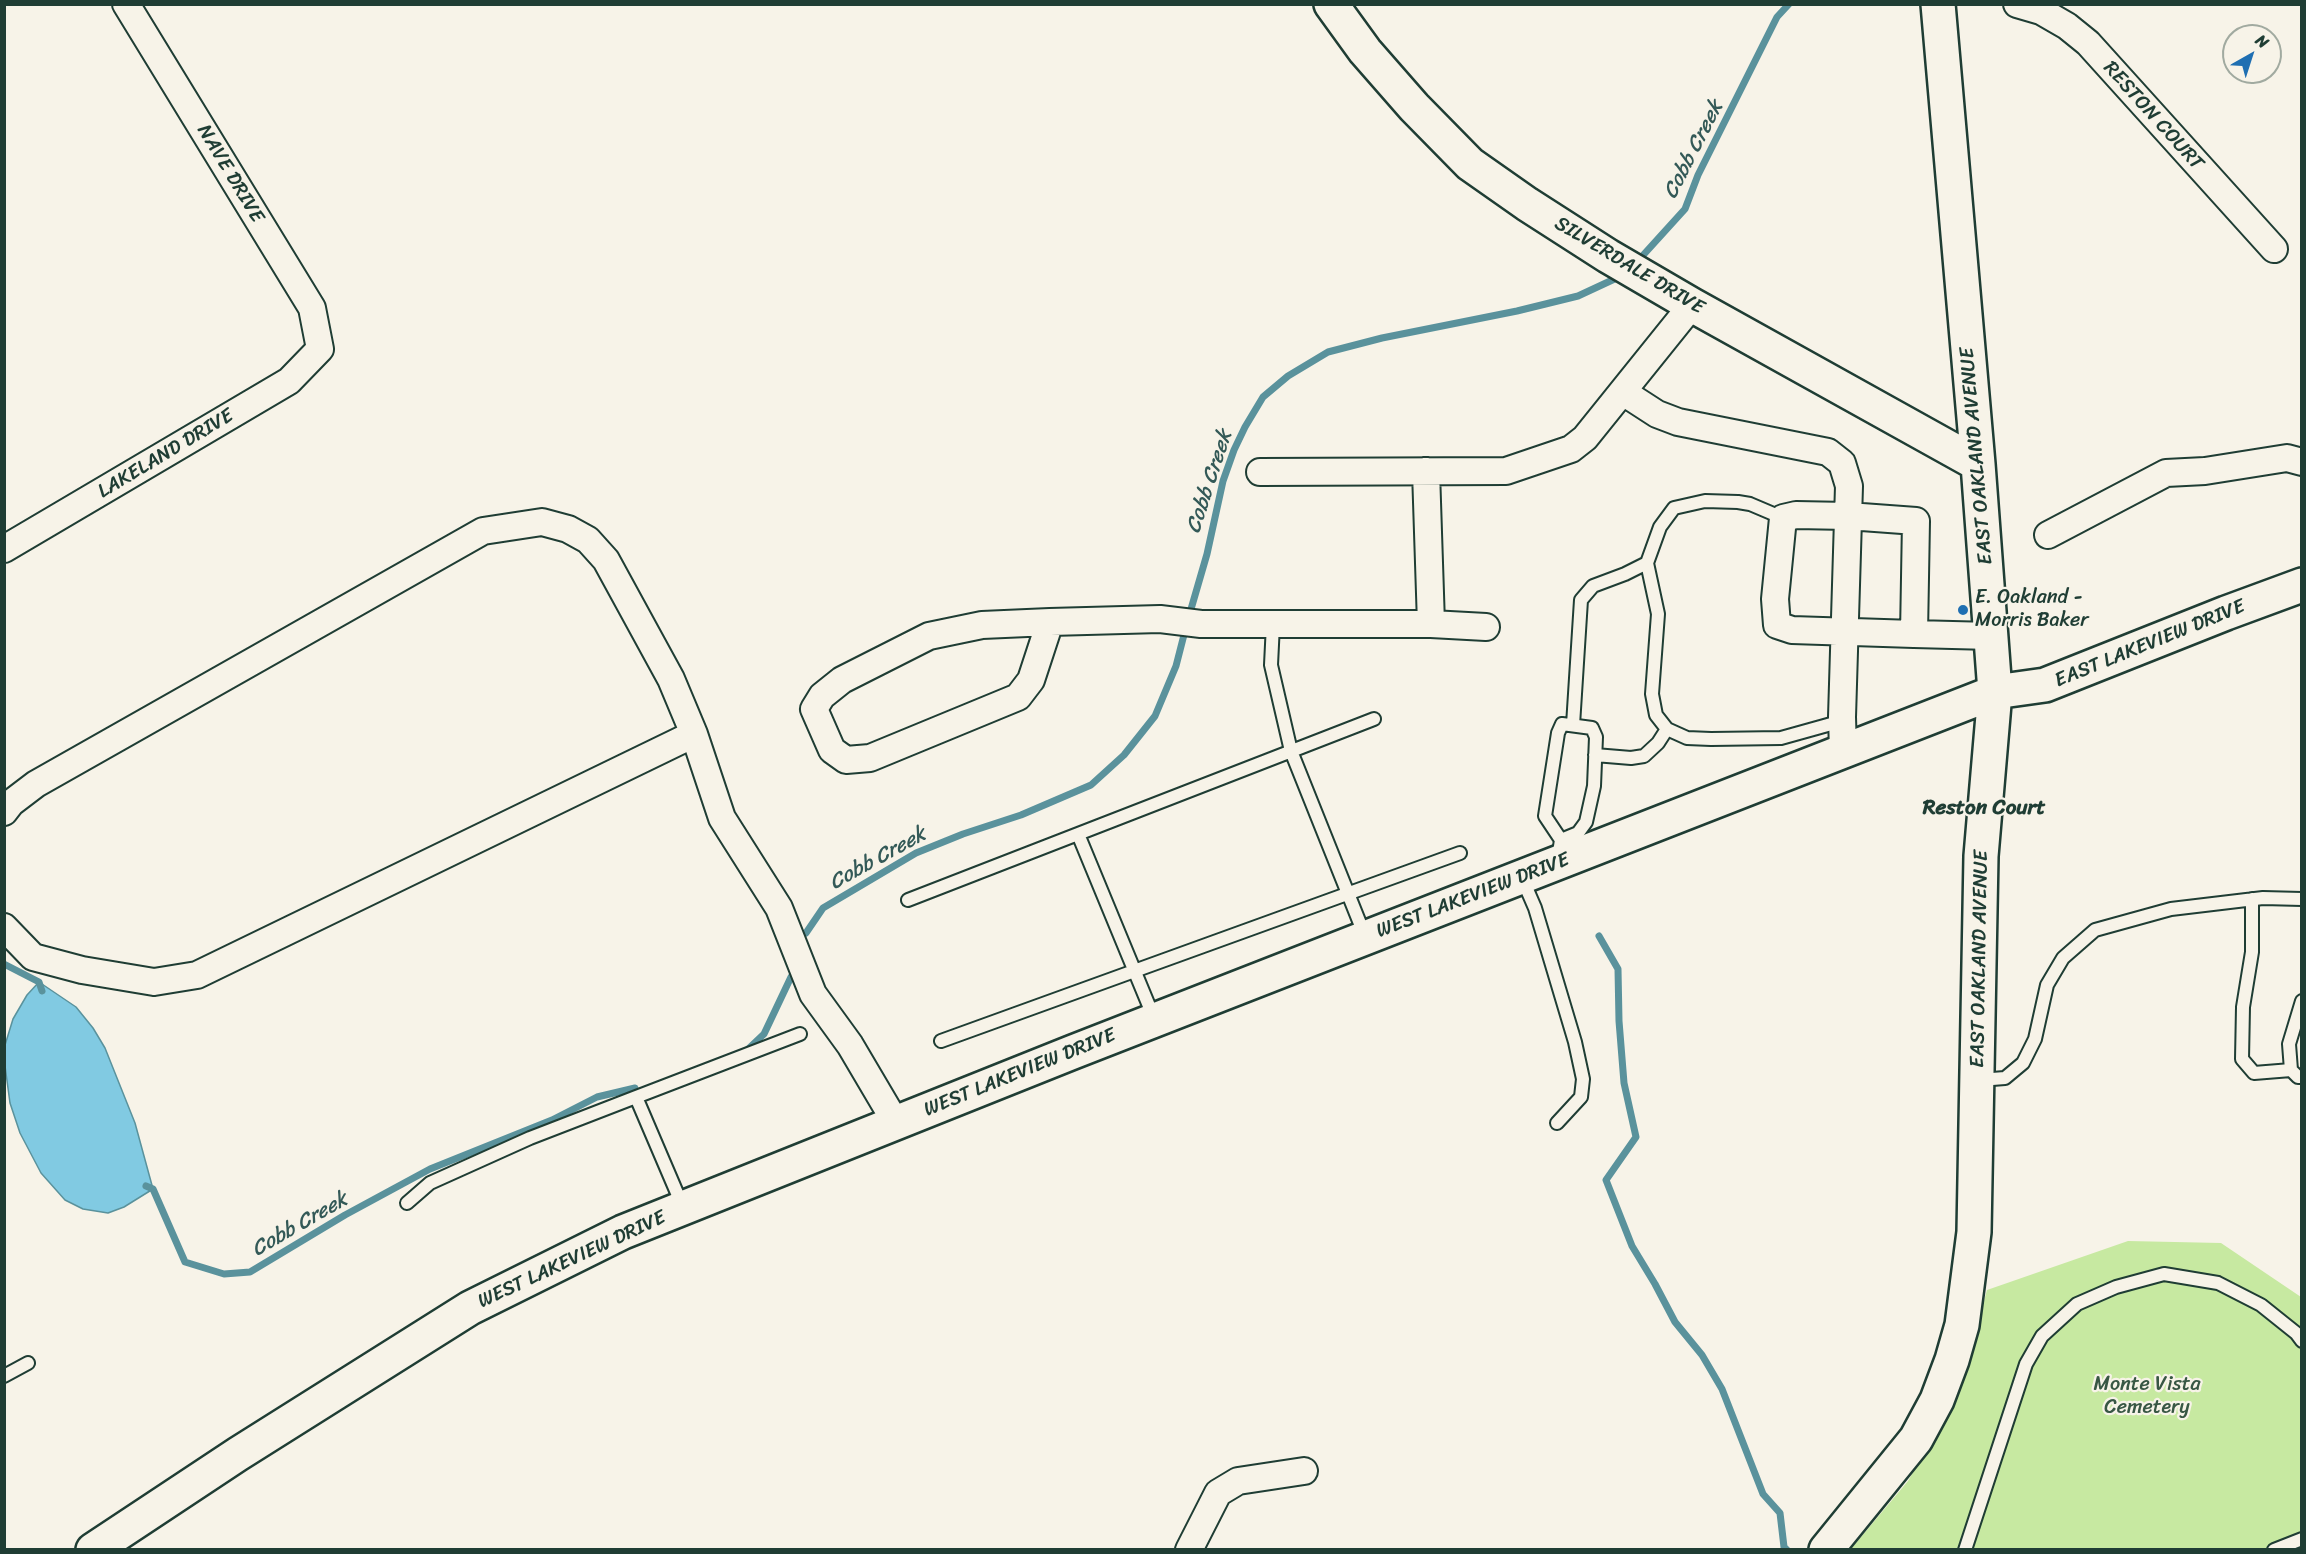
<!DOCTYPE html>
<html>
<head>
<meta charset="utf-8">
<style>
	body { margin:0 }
	#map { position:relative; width:2306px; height:1554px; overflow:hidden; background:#f7f3e8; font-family:Sriracha,sans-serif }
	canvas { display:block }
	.frame { position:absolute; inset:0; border:6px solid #1f3d34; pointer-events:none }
	.north { position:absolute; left:2222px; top:24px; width:60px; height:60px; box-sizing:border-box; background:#f7f3e8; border:2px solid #a1aaa0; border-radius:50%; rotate:39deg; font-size:16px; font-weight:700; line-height:24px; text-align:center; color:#1f3d34 }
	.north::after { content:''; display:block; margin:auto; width:21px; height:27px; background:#1f6fb2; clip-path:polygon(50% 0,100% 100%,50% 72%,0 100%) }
</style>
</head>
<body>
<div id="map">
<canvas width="2306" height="1554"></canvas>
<div class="frame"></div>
<div class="north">N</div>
</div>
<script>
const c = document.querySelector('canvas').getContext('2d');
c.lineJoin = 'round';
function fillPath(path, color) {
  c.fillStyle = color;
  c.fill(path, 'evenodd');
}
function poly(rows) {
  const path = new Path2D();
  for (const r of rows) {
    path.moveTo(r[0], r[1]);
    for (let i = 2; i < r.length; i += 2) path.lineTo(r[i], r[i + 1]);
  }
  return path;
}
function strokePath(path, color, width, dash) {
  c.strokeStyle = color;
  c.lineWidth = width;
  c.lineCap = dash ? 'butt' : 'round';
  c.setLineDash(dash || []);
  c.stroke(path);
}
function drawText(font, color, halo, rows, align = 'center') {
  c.font = font + ' Sriracha,sans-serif';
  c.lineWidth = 4.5;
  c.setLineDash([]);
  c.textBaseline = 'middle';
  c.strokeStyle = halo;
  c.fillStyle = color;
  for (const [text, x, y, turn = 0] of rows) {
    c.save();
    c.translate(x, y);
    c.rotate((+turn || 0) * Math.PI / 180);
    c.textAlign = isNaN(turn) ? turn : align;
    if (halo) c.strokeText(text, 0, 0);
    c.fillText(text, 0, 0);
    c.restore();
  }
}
fillPath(poly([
	[2128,1241,2221,1243,2301,1297,2301,1549,1850,1550,1908,1481,1958,1393,1987,1290]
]), '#c7e9a1');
const water = poly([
	[39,982,76,1007,93,1028,105,1048,135,1123,153,1189,124,1207,108,1213,83,1209,65,1200,41,1173,20,1133,10,1103,5,1066,5,1045,13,1019,27,995,39,982]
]);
fillPath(water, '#81cae2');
strokePath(water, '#5a929c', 1.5);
strokePath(poly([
	[1636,263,1685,209,1698,175,1777,17,1789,4],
	[1189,616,1207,554,1223,481,1234,450,1245,427,1263,397,1288,376,1328,352,1382,338,1517,311,1578,296,1621,276],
	[806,933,823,908,916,853,963,834,1021,815,1091,785,1124,755,1155,716,1176,666,1186,627],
	[1599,936,1618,969,1619,1021,1624,1083,1636,1137,1606,1180,1632,1246,1655,1284,1675,1322,1702,1355,1722,1389,1763,1494,1780,1513,1784,1547,1787,1550],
	[4,964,39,982,42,991],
	[744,1053,764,1034,791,977],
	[146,1186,153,1189,185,1262,224,1274,250,1272,345,1215,430,1169,552,1120,597,1097,635,1088]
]), '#5a929c', 7);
const lane = poly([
	[1783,518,1750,504,1738,502,1705,501,1674,508,1660,527,1647,563,1658,614,1652,694,1656,715,1667,729,1687,738,1711,739,1781,738,1842,721],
	[1273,624,1271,665,1291,751,1365,936],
	[1573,725,1581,600,1593,586,1625,574,1647,563],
	[1595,755,1631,758,1644,756,1658,743,1667,729],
	[1078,834,1154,1018],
	[1558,859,1561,840,1578,833,1586,822,1594,786,1596,737,1592,728,1562,724,1558,733,1545,816,1561,840],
	[1522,878,1535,908,1575,1042,1583,1079,1581,1097,1557,1123],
	[2252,899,2252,952,2243,1007,2242,1059,2254,1073,2291,1070],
	[908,900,1374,719],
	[2302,1001,2289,1044,2291,1070,2298,1077,2302,1077],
	[941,1041,1460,853],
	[1979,1080,2005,1078,2023,1063,2035,1039,2047,985,2063,958,2095,930,2171,909,2263,898,2302,899],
	[636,1097,800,1034],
	[407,1203,430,1183,530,1138,636,1097,683,1207],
	[4,1376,28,1363],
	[1965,1550,2026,1364,2042,1336,2077,1304,2116,1287,2164,1274,2218,1283,2261,1305,2296,1333,2302,1341],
	[2274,1550,2302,1539]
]);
const street = poly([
	[2017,4,2041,11,2067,26,2088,43,2274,249],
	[1623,392,1657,414,1678,422,1828,452,1842,463,1849,486,1842,717,1843,751],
	[1426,471,1431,624],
	[1260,472,1506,471,1571,449,1585,438,1692,305],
	[2048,535,2166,473,2205,471,2287,458,2302,462],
	[4,549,289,381,320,349,312,308,126,4],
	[1050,622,1031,680,1018,697,870,758,846,760,832,750,814,709,822,696,842,680,929,636,982,625,1050,622,1160,619,1201,624,1431,624,1486,627],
	[1914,634,1916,521,1848,516,1796,515,1783,518,1775,599,1777,625,1792,630,1914,634,1991,636],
	[4,812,11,803,36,784,483,531,542,522,568,529,588,540,606,560,671,679,694,734,722,818,779,908,813,994,850,1045,896,1123],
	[4,927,33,957,82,970,154,982,197,975,694,734],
	[1189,1550,1218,1493,1238,1481,1304,1471]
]);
const secondary = poly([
	[1331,4,1365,51,1414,107,1470,164,1527,204,1608,256,1692,305,1978,464],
	[93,1550,238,1454,470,1308,623,1232,1073,1052,1995,692,2045,685,2226,613,2302,585],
	[1826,1550,1916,1439,1937,1400,1952,1360,1962,1325,1974,1232,1981,856,1995,692,1978,464,1938,4]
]);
strokePath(lane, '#1f3d34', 16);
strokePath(street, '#1f3d34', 30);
strokePath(secondary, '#1f3d34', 38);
strokePath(lane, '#f7f3e8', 12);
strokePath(street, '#f7f3e8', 26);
strokePath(secondary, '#f7f3e8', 33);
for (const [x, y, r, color] of [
	[1963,610,6,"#1f6fb2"]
]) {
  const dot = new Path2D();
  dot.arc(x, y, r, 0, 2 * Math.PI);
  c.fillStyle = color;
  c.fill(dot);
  strokePath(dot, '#f7f3e8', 2);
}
drawText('20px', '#1f3d34', '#f7f3e8', [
	["RESTON COURT",2153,116,48],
	["NAVE DRIVE",230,174,59],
	["SILVERDALE DRIVE",1629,266,31],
	["LAKELAND DRIVE",166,454,-31],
	["EAST OAKLAND AVENUE",1977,456,-95],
	["EAST LAKEVIEW DRIVE",2150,644,-22],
	["WEST LAKEVIEW DRIVE",1473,896,-21],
	["EAST OAKLAND AVENUE",1980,959,-89],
	["WEST LAKEVIEW DRIVE",1020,1073,-22],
	["WEST LAKEVIEW DRIVE",572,1260,-25]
]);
drawText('20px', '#1f3d34', '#f7f3e8', [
	["E. Oakland -",1975,598],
	["Morris Baker",1975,621]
], 'left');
drawText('20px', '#385744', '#f7f3e8', [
	["Monte Vista",2147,1385],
	["Cemetery",2147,1408]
]);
drawText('italic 21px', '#335957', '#f7f3e8', [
	["Cobb Creek",1694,150,-63],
	["Cobb Creek",1210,482,-72],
	["Cobb Creek",878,859,-29],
	["Cobb Creek",300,1225,-30]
]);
drawText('bold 21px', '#1f3d34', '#f7f3e8', [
	["Reston Court",1984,809]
]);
</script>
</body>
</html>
